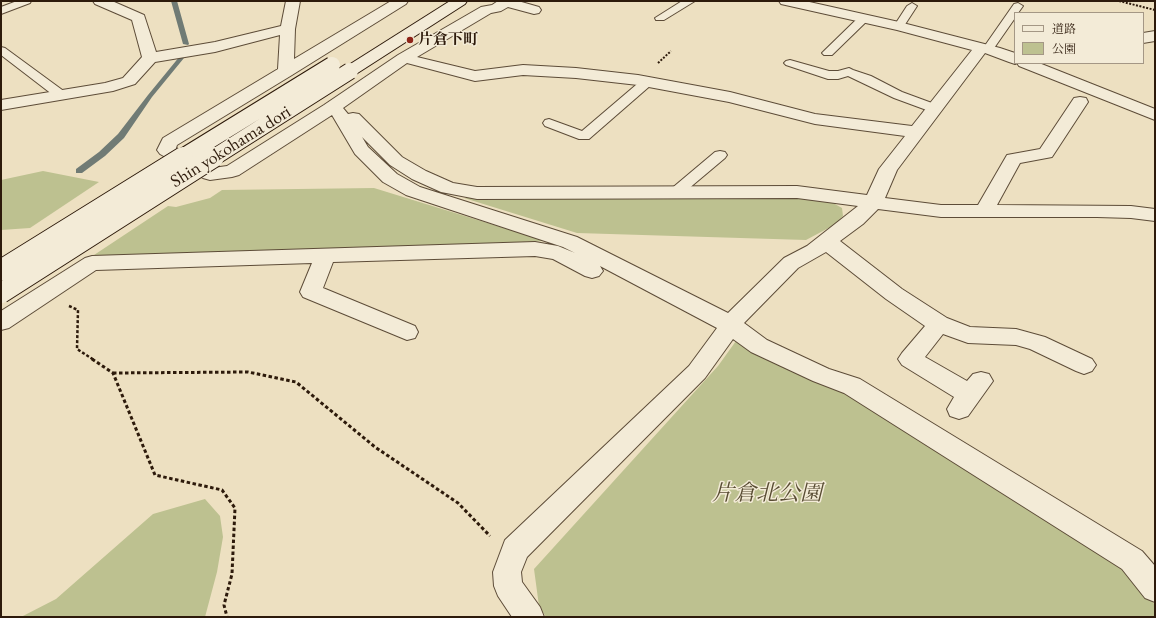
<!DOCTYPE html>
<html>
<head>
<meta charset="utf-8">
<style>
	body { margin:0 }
	#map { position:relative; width:1156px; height:618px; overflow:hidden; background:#ede0c1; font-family:"EB Garamond","Noto Serif JP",serif }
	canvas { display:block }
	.frame { position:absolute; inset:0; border:2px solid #2d1a0b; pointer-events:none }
	.legend { position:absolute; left:1014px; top:12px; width:130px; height:52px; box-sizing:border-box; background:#f3ebd7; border:1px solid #a49785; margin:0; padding:5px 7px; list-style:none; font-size:12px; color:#2d1a0b }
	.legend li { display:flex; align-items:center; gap:8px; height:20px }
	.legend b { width:20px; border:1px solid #a49785 }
</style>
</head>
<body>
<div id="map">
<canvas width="1156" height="618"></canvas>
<div class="frame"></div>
<ul class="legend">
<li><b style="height:5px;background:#f3ebd7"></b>道路</li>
<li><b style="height:11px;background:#bdc190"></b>公園</li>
</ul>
</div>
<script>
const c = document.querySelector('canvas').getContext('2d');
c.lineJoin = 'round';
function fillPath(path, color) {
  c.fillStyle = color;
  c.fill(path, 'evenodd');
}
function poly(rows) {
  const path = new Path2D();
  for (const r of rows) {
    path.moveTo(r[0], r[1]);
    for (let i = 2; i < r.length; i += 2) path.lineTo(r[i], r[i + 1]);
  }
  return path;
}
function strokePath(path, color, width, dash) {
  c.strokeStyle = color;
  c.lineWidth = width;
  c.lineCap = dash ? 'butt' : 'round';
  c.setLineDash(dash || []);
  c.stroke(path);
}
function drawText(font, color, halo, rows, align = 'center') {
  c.font = font + ' "EB Garamond","Noto Serif JP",serif';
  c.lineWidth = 3;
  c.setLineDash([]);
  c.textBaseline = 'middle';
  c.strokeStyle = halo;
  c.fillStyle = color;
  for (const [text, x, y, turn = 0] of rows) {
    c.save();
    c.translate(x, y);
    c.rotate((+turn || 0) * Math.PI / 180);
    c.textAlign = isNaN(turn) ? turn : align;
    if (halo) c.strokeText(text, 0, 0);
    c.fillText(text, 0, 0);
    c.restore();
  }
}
fillPath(poly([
	[43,171,99,182,30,228,1,230,1,180],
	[374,188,546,241,91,257,168,206,176,207,210,198,222,190],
	[785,196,833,203,842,208,843,216,836,224,806,240,577,233,464,198],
	[736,341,813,380,849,392,1122,563,1155,605,1155,617,546,617,539,606,534,569,718,366],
	[205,499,220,516,223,537,217,572,205,617,21,617,56,599,153,514]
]), '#bdc190');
fillPath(poly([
	[171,1,177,1,189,44,188,45,183,44,171,1],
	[182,55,185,57,184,58,152,97,124,138,105,156,82,173,76,173,76,169,99,152,118,134,148,95,180,56,182,55]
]), '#707b75');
const lane = poly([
	[17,1,31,1,30,3,1,14,1,7,17,1],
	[682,1,695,1,664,20,656,20,655,18,682,1],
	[912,3,917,6,904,26,899,29,895,28,894,26,907,6,912,3],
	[1018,3,1023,6,1018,13,1015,13,1015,18,992,51,984,51,982,49,984,47,1014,4,1018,3],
	[864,15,869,18,868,20,832,55,824,55,822,53,824,51,860,16,864,15],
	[1,47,5,48,65,92,67,95,65,98,57,98,1,55,1,47],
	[790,60,829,71,838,71,849,68,853,70,871,76,902,92,940,106,942,109,940,112,936,113,932,112,894,98,848,76,838,79,828,79,786,65,784,63,786,61,790,60],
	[647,78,651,79,653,82,651,85,589,139,579,139,545,126,543,123,545,120,549,119,582,131,643,79,647,78],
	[720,151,725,152,727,155,725,158,681,195,676,196,671,195,669,192,671,189,715,152,720,151]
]);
const street = poly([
	[93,1,112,1,144,15,156,52,215,42,281,26,286,1,300,1,295,29,294,59,391,1,408,1,406,4,292,75,177,145,176,148,213,168,227,166,324,105,398,55,481,7,492,5,498,1,518,1,539,7,541,10,539,13,534,14,508,7,501,11,491,13,417,57,475,71,523,65,576,68,638,75,730,92,815,114,912,126,972,50,897,30,781,4,779,1,805,1,899,22,1000,48,1015,53,1015,63,1039,63,1155,109,1155,120,1019,66,1017,63,1015,64,1009,62,985,53,897,170,885,198,941,205,978,205,1007,155,1040,149,1074,98,1080,97,1086,98,1088,102,1052,157,1020,163,997,205,1131,206,1155,209,1155,221,1131,218,1097,217,941,217,878,209,863,224,840,241,902,289,947,318,970,327,1016,329,1045,337,1092,359,1096,365,1092,371,1084,374,1076,371,1030,349,1016,345,968,343,943,334,925,357,967,381,973,374,981,372,989,374,993,381,968,416,959,419,950,416,947,409,954,397,902,365,898,359,902,353,925,326,886,299,826,252,798,268,744,323,767,340,829,369,860,379,1142,551,1155,566,1155,602,1145,598,1122,569,844,393,813,381,751,352,733,339,705,378,527,557,521,572,522,582,540,607,544,617,512,617,498,596,494,586,493,572,505,540,689,366,717,328,600,266,603,271,599,276,592,278,585,276,553,259,535,256,333,262,323,288,415,326,418,332,415,338,407,340,303,297,300,292,312,263,96,270,9,328,1,330,1,311,85,258,92,256,535,242,558,246,575,253,563,247,406,195,383,182,355,154,332,115,239,175,232,177,210,180,203,178,160,154,157,150,163,138,278,69,280,35,215,52,155,62,135,84,113,91,1,110,1,100,105,83,123,78,142,57,132,20,95,4,93,1],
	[407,63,475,81,523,75,576,78,638,85,729,102,815,124,905,136,879,169,867,195,797,186,477,187,453,183,426,171,402,157,359,114,353,113,348,114,343,108,407,63],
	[362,137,390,165,412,179,441,192,477,199,797,198,858,206,807,246,784,258,728,313,577,237,420,187,397,174,368,147,362,137],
	[1155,31,1155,41,1143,43,1143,33,1155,31]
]);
const secondary = poly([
	[450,1,467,1,465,4,356,74,350,76,344,74,342,71,344,68,450,1]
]);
strokePath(lane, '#5d4c38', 2);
strokePath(street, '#5d4c38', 2);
strokePath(secondary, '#2d1a0b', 2);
strokePath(poly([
	[1119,1,1155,10],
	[658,63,671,51]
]), '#2d1a0b', 2, [2, 1.5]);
strokePath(poly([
	[69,306,78,310,77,349,94,360]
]), '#2d1a0b', 2.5, [3, 2]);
strokePath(poly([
	[92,359,113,373,155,475,222,490,235,508,232,574,224,605,227,617],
	[113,373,248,372,296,382,375,447,458,503,490,536]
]), '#2d1a0b', 3, [3.5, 2.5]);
fillPath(lane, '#f3ebd7');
fillPath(street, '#f3ebd7');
fillPath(secondary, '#f3ebd7');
const secondaryBridgeFar1 = poly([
	[181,158,332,65],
	[213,158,350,71]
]);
const secondaryBridge = poly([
	[1,270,183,157],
	[1,293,214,157]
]);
strokePath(secondaryBridgeFar1, '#2d1a0b', 18, []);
strokePath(secondaryBridge, '#2d1a0b', 22, []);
strokePath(secondaryBridgeFar1, '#f3ebd7', 16);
strokePath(secondaryBridge, '#f3ebd7', 20);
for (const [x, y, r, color] of [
	[410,40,4,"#8f2418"]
]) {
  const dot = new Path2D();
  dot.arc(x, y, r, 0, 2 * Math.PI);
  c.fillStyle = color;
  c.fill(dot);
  strokePath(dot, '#f3ebd7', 1.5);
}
drawText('bold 15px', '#2d1a0b', '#f3ebd7', [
	["片倉下町",418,40]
], 'left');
drawText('18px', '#2d1a0b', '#f3ebd7', [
	["Shin yokohama dori",231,147,-32]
]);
drawText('italic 22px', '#584c33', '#f3ebd7', [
	["片倉北公園",767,494]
]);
</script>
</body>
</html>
